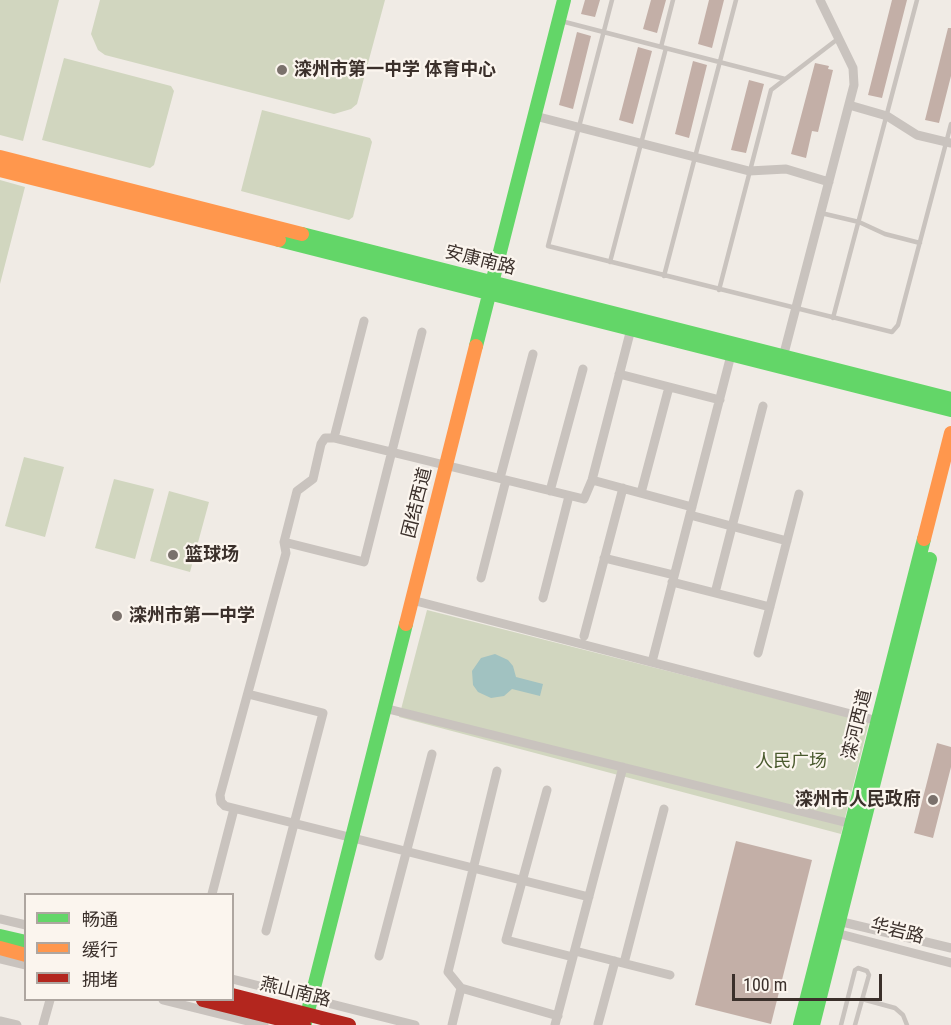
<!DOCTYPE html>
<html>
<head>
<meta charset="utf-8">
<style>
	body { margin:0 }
	#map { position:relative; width:951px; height:1025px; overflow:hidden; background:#f0ebe5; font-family:"Roboto Condensed","Noto Sans SC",sans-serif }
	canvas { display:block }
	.legend { position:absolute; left:24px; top:893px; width:210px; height:108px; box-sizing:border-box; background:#fbf5ee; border:2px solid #aea6a0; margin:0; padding:8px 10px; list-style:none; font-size:18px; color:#3b302b }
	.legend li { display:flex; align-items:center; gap:12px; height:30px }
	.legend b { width:30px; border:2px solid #aea6a0 }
	.scale { position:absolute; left:732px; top:974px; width:150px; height:27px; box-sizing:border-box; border:3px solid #3b302b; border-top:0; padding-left:8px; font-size:18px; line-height:21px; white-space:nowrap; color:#3b302b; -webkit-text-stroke:4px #fbf5ee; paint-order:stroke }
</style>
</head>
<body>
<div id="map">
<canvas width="951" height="1025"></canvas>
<ul class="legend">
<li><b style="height:8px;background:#63d668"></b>畅通</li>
<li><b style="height:8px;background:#ff974d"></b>缓行</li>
<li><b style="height:8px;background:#b3261e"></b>拥堵</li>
</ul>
<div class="scale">100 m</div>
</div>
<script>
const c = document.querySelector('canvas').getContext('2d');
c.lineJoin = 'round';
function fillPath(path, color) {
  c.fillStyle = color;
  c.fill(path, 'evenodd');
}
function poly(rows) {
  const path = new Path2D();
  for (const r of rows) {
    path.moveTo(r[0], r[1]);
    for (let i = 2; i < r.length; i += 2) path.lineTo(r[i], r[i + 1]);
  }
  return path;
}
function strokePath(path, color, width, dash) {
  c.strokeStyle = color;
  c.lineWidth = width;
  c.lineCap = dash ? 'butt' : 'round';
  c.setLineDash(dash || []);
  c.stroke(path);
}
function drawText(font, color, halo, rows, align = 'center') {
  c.font = font + ' "Roboto Condensed","Noto Sans SC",sans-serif';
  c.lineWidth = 4.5;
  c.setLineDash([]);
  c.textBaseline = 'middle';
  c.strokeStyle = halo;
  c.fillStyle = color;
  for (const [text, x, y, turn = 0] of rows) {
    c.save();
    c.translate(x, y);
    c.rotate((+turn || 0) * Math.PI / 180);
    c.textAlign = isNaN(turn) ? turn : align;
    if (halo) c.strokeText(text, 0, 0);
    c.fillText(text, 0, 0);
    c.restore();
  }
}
fillPath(poly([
	[0,0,59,0,23,141,0,135],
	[100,0,385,0,357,104,351,109,334,114,105,55,98,50,91,34],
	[64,58,171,86,174,91,154,165,150,168,42,140],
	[262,110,370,138,372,142,353,217,349,220,241,191],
	[0,180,25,187,0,284],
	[24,457,64,467,45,537,5,526],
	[114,479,154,489,135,559,95,548],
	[169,491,209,502,190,572,150,561],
	[427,610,869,722,841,834,399,717]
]), '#d1d6bf');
fillPath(poly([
	[495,654,508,660,513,666,516,677,543,684,540,696,512,689,504,696,491,698,478,692,473,685,472,671,481,658]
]), '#a1c2c1');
fillPath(poly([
	[585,0,600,0,595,17,581,14],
	[651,0,666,0,657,33,643,29],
	[709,0,724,0,712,48,698,44],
	[892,0,907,0,882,98,868,95],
	[948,28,951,28,951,76,939,123,925,120],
	[577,32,591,36,573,109,559,105],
	[638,47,652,51,633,124,619,120],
	[693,61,707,65,689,138,675,134],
	[815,63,829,66,828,69,833,70,818,132,812,131,806,158,791,154],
	[749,80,764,84,746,153,731,150],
	[937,743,951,747,951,767,933,838,914,833],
	[736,841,812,860,771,1024,695,1005]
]), '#c3afa7');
strokePath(poly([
	[612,0,548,246,892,332,898,325,951,124],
	[561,21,785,79],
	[661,47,673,0],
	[821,213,859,222,885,234,920,243],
	[610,262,666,48],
	[664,276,736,0],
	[719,290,771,90,839,38],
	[833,318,917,0],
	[862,999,895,1008,903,1015,907,1025],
	[841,1025,855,970,858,968,867,971,869,975,855,1025]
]), '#c9c3be', 4.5);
strokePath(poly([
	[849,105,887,116,917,135,951,143],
	[535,116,749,171,786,169,829,182],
	[782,361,854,85,853,68,820,0],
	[619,374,720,400],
	[334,438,364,321],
	[500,478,533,354],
	[592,480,692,507],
	[550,491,583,369],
	[641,493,669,387],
	[690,515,787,541],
	[284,542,364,562,422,332],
	[604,558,674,575],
	[481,578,506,480],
	[672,582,770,607],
	[715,593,763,406],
	[543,598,569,496],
	[412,600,878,721],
	[584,636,623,488],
	[758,653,799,494],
	[652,662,731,355],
	[248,694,323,713,266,931],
	[384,708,852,824],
	[547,790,506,940,573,957],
	[212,894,234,809],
	[589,897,225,806,221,802,220,795,286,553,284,542,297,491,313,479,321,444,325,438,334,438,584,499,592,480,631,329],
	[0,919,26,925],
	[838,921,951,948],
	[836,933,951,963],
	[575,951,670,975],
	[379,956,432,754],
	[0,959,26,965],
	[624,963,664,809],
	[232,979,415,1025],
	[461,988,558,1016],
	[163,1000,264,1025],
	[0,1021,17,1025],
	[598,1024,615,961],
	[43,1025,50,1000],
	[452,1025,461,988,448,972,497,771],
	[555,1025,623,767]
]), '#c9c3be', 9);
strokePath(poly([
	[302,234,951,399],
	[279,240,951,410],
	[476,346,564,0],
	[0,936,26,942],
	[305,1023,406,624],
	[800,1025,924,539],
	[813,1025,930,559]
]), '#63d668', 14);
strokePath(poly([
	[0,157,302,234],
	[0,170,279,240],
	[924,539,951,433],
	[406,624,476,346],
	[0,948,26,955]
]), '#ff974d', 14);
strokePath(poly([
	[232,995,349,1025],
	[203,1000,304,1025]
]), '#b3261e', 14);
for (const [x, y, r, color] of [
	[282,70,6,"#7a716c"],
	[173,555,6,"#7a716c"],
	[117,616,6,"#7a716c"],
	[933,800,6,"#7a716c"]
]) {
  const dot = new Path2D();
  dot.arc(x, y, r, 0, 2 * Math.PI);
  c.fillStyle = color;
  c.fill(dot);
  strokePath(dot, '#fbf5ee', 2);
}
drawText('bold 18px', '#3b302b', '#fbf5ee', [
	["滦州市第一中学 体育中心",294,70],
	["篮球场",185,555],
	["滦州市第一中学",129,616],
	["滦州市人民政府",921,800,"right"]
], 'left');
drawText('18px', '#3b302b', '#fbf5ee', [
	["安康南路",480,261,14],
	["团结西道",418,503,-76],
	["滦河西道",858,725,-76],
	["华岩路",897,932,14],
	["燕山南路",295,993,14]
]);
drawText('18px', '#4a5a2e', '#fbf5ee', [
	["人民广场",791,762]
]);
</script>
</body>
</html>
